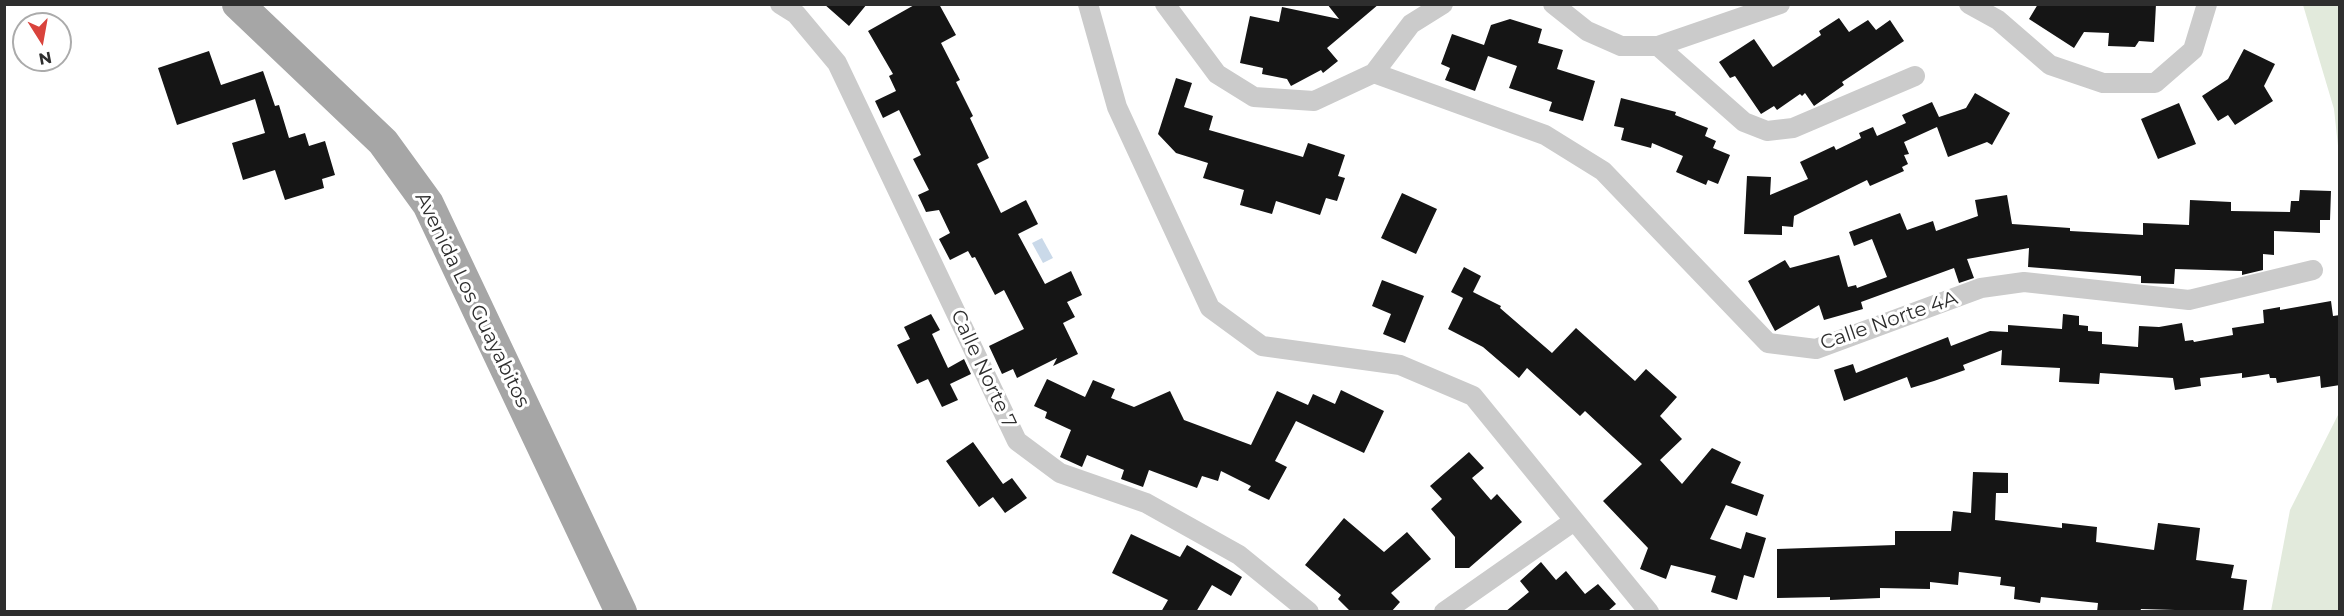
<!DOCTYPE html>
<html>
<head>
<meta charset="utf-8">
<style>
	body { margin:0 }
	#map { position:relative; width:2344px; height:616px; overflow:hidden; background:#fff; font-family:Montserrat,sans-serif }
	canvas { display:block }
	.frame { position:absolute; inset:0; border:6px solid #2e2e2e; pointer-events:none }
	.north { position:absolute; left:12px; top:12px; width:60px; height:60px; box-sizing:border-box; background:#fff; border:2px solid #ababab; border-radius:50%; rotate:169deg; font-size:16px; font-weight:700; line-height:24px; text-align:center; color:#2e2e2e }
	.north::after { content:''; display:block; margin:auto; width:21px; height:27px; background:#d9433c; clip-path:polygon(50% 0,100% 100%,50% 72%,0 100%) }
</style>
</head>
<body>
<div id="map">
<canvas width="2344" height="616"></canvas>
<div class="frame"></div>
<div class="north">N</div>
</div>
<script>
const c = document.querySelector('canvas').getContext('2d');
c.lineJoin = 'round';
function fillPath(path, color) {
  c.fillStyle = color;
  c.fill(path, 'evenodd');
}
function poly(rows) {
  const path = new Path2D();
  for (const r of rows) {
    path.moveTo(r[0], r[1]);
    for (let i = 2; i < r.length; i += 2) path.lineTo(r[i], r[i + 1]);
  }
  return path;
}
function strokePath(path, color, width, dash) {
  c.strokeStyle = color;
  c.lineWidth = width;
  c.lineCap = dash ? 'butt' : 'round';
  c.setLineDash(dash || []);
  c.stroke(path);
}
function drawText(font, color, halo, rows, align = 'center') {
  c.font = font + ' Montserrat,sans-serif';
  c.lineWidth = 6;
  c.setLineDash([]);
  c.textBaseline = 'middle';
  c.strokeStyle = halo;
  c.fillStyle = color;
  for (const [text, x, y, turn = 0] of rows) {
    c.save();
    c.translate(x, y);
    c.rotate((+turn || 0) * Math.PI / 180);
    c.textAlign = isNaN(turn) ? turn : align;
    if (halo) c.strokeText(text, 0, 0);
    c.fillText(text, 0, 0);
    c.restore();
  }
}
fillPath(poly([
	[2303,5,2339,5,2339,155,2334,109],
	[2339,413,2339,611,2271,611,2290,510]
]), '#e2eadc');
fillPath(poly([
	[1042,238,1053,258,1043,263,1032,243]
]), '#cad9e9');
fillPath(poly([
	[824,4,867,4,849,26],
	[916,4,939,4,956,35,941,43,960,80,956,82,973,116,970,118,989,158,977,164,1001,213,1026,200,1038,224,1018,234,1045,284,1071,271,1082,295,1067,302,1075,317,1063,323,1078,354,1053,366,1057,358,1017,378,1013,369,1002,374,989,346,1024,329,1004,290,995,295,975,257,972,258,968,251,950,260,939,239,950,233,939,210,926,212,918,195,929,190,913,159,921,155,899,110,883,118,875,101,896,91,889,76,893,74,868,31],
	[1327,4,1379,4,1327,48,1338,61,1323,73,1321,70,1291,86,1287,79,1262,74,1263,68,1240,63,1250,16,1279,22,1282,7,1339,19],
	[2038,4,2156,4,2154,42,2139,41,2135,47,2108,46,2109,33,2084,32,2074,48,2029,19],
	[1839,18,1849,32,1868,20,1876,30,1890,20,1904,41,1842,82,1844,85,1814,106,1805,93,1802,96,1800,94,1777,110,1774,106,1761,114,1735,76,1730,78,1719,62,1754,39,1773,67,1821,35,1819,31],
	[1510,19,1542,29,1538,43,1563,50,1557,69,1595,81,1583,121,1549,111,1552,102,1509,88,1517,66,1488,56,1475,91,1445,80,1450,68,1441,64,1452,34,1484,45,1491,25],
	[2244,49,2275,64,2264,86,2273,101,2235,125,2228,115,2218,121,2202,96,2228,79],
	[209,51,221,85,263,71,275,106,279,105,289,138,305,133,309,146,325,141,335,175,322,179,324,188,285,200,275,170,243,180,232,143,265,133,255,99,177,125,158,68],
	[1176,78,1192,83,1184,107,1213,116,1209,130,1303,157,1308,143,1345,155,1338,176,1345,178,1337,201,1326,198,1320,215,1276,201,1272,214,1240,205,1244,190,1203,178,1208,163,1176,153,1158,134],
	[1975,93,2010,113,1992,145,1987,142,1948,157,1937,127,1904,142,1909,154,1904,155,1908,164,1902,167,1904,171,1870,186,1867,180,1794,216,1793,227,1782,226,1782,235,1744,234,1747,176,1771,177,1770,195,1808,179,1800,162,1834,146,1836,150,1861,138,1859,133,1873,127,1877,136,1906,123,1902,115,1932,102,1939,117,1966,108],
	[1621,98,1676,112,1675,115,1708,128,1705,136,1716,141,1713,148,1730,155,1718,184,1708,180,1706,185,1676,172,1683,156,1652,143,1651,148,1621,140,1624,128,1614,126],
	[2179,103,2196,144,2158,159,2141,119],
	[2300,190,2331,191,2330,220,2320,220,2320,233,2274,231,2274,255,2263,254,2263,270,2242,275,2242,271,2175,269,2174,284,2141,283,2141,276,2028,267,2029,248,1967,259,1974,278,1959,283,1954,268,1861,302,1863,309,1824,320,1819,305,1775,331,1748,281,1785,260,1790,268,1839,255,1848,287,1856,285,1857,288,1887,277,1872,239,1854,246,1849,232,1900,213,1907,230,1933,221,1936,231,1978,216,1975,200,2007,195,2012,224,2070,228,2070,231,2143,235,2143,223,2189,225,2190,200,2231,202,2231,211,2290,212,2291,201,2299,201],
	[1402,193,1437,209,1416,254,1381,238],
	[1464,267,1481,276,1473,292,1501,306,1500,308,1552,353,1576,328,1635,381,1646,369,1677,397,1660,416,1682,439,1660,460,1682,484,1712,448,1741,462,1731,483,1764,495,1757,516,1726,505,1710,539,1741,549,1746,532,1766,538,1754,578,1744,575,1737,600,1711,592,1716,576,1671,565,1666,579,1640,569,1648,548,1603,501,1642,464,1585,411,1580,416,1527,368,1519,378,1483,347,1448,329,1463,298,1451,292],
	[1382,280,1424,296,1405,343,1383,334,1391,314,1372,306],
	[2331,301,2333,316,2340,315,2340,385,2321,388,2320,376,2277,383,2276,378,2270,378,2269,374,2242,378,2242,373,2200,378,2201,386,2175,390,2173,378,2100,373,2099,384,2059,382,2060,368,2001,365,2002,350,1963,365,1965,370,1934,381,1911,388,1907,377,1844,401,1834,370,1853,364,1856,373,1948,337,1951,346,1990,331,2008,332,2008,325,2062,329,2063,314,2079,316,2079,325,2088,326,2088,331,2102,332,2102,344,2138,347,2139,326,2159,327,2182,323,2185,341,2193,340,2194,342,2233,335,2232,328,2264,323,2263,310,2280,307,2280,310],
	[931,314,940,330,932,334,948,368,964,359,971,374,950,384,958,400,942,407,928,379,917,384,897,345,910,339,904,327],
	[1047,379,1085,397,1093,380,1115,389,1111,398,1134,407,1170,391,1184,420,1251,445,1277,391,1308,405,1313,394,1335,404,1341,390,1384,411,1364,453,1296,421,1275,461,1287,467,1269,500,1248,490,1251,486,1221,471,1218,481,1202,476,1197,488,1149,470,1143,487,1121,479,1124,470,1087,455,1082,467,1060,457,1071,430,1045,418,1047,412,1034,406],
	[973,442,1003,484,1012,478,1027,498,1005,513,993,497,979,507,946,461],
	[1469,452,1484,468,1472,478,1491,500,1497,494,1522,522,1469,568,1455,568,1455,537,1431,509,1442,499,1430,486],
	[1973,472,2008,473,2008,493,1996,493,1995,520,2062,528,2062,523,2097,527,2096,542,2154,550,2158,523,2200,528,2196,560,2234,565,2231,578,2247,580,2243,612,2141,609,2140,612,2097,612,2098,603,2041,597,2040,603,2014,599,2015,587,2000,585,2001,577,1959,572,1958,585,1930,582,1930,589,1880,588,1880,598,1830,600,1830,597,1777,598,1777,549,1895,545,1895,531,1951,531,1953,511,1971,513],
	[1344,518,1384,552,1407,532,1431,559,1391,593,1400,602,1391,612,1351,612,1338,599,1341,595,1305,565],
	[1131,534,1180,557,1187,545,1242,577,1231,596,1212,585,1196,612,1161,612,1168,600,1112,573],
	[1541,562,1556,580,1566,571,1585,594,1598,584,1616,604,1607,612,1505,612,1529,592,1520,581]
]), '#151515');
strokePath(poly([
	[780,4,796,14,837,63,1017,441,1060,473,1146,503,1239,555,1309,612],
	[1088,4,1117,107,1210,308,1262,346,1400,365,1473,396,1649,612],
	[1165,4,1217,74,1254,97,1314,101,1374,73,1411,24,1443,4],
	[1553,4,1587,31,1621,46,1658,46,1780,4],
	[1969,4,1998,20,2050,65,2103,83,2155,83,2193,50,2207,4],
	[1658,46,1744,122,1767,131,1793,128,1915,76],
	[1374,73,1545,135,1603,171,1768,343,1816,349,1981,288,2024,282,2189,300,2313,270],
	[1444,612,1574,521]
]), '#cbcbcb', 20);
strokePath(poly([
	[238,4,383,142,428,204,621,612]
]), '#a6a6a6', 32);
drawText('20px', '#2e2e2e', '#fff', [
	["Avenida Los Guayabitos",472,300,64],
	["Calle Norte 4A",1889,321,-19],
	["Calle Norte 7",983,369,65]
]);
</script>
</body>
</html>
